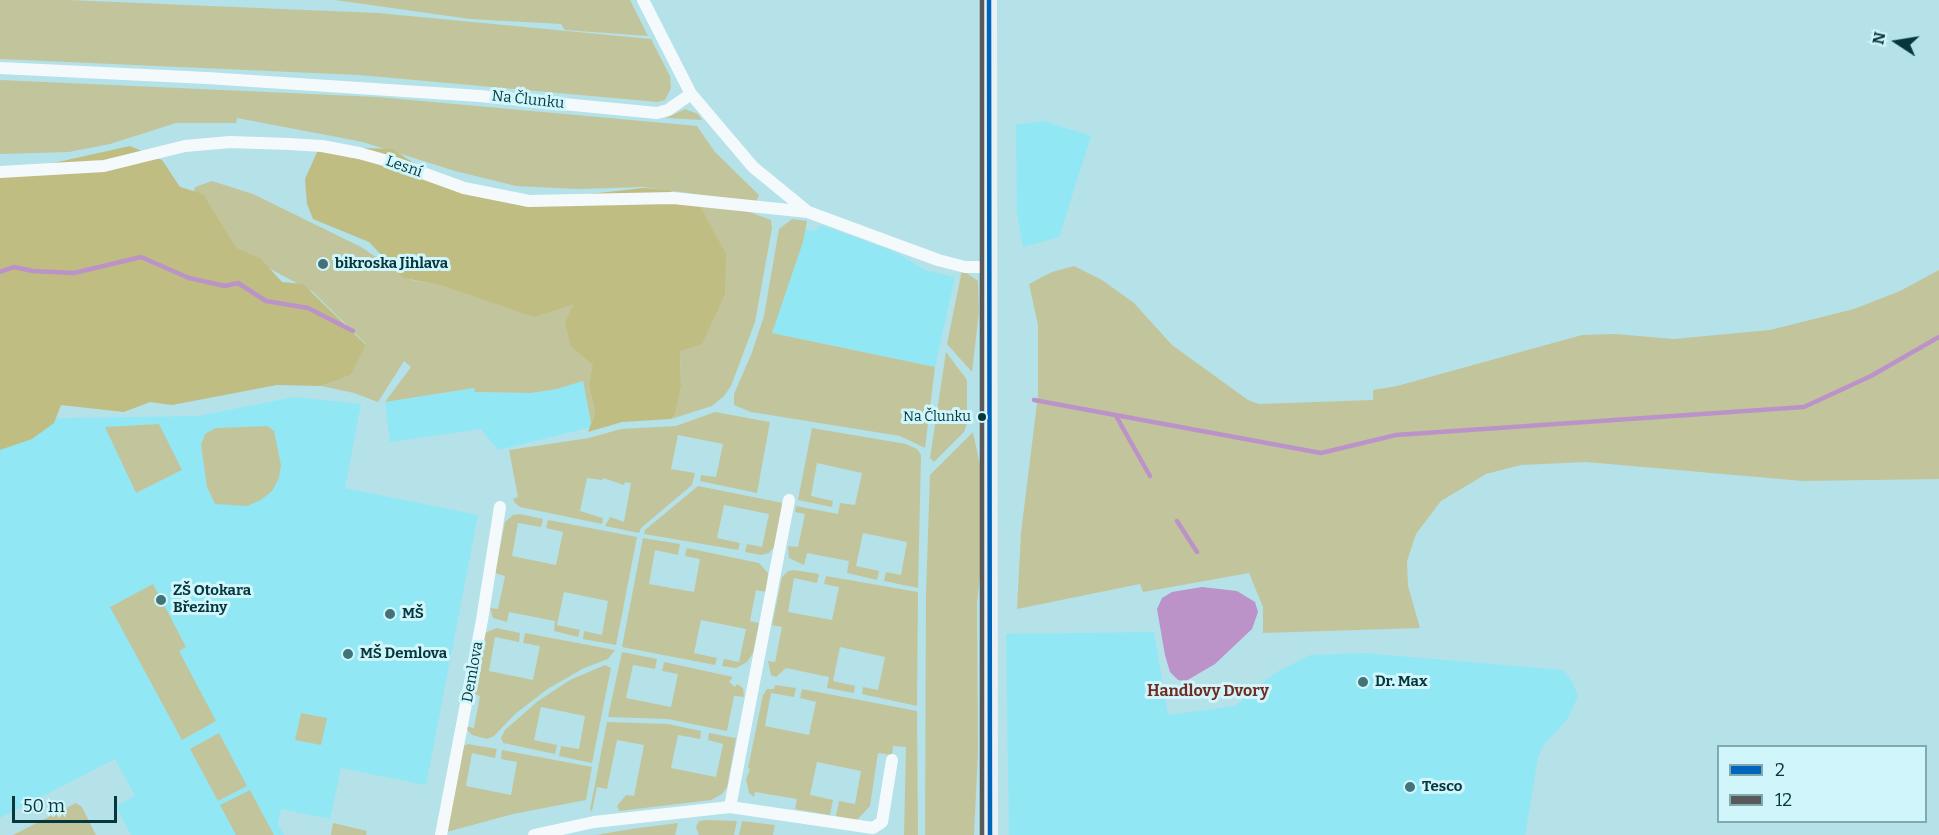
<!DOCTYPE html>
<html>
<head>
<meta charset="utf-8">
<style>
	body { margin:0 }
	#map { position:relative; width:1939px; height:835px; overflow:hidden; background:#b5e1e8; font-family:Bitter,serif }
	canvas { display:block }
	.legend { position:absolute; left:1717px; top:745px; width:210px; height:78px; box-sizing:border-box; background:#d0f6fc; border:2px solid #7faab0; margin:0; padding:8px 10px; list-style:none; font-size:18px; color:#05373d }
	.legend li { display:flex; align-items:center; gap:12px; height:30px }
	.legend b { width:30px; border:2px solid #7faab0 }
	.north { position:absolute; left:1867px; top:12px; width:60px; height:60px; -webkit-text-stroke:4px #d0f6fc; paint-order:stroke; rotate:282deg; font-size:16px; font-weight:700; line-height:24px; text-align:center; color:#05373d }
	.north::after { content:''; display:block; margin:auto; width:21px; height:27px; background:#05373d; clip-path:polygon(50% 0,100% 100%,50% 72%,0 100%) }
	.scale { position:absolute; left:12px; top:796px; width:105px; height:27px; box-sizing:border-box; border:3px solid #05373d; border-top:0; padding-left:8px; font-size:18px; line-height:21px; white-space:nowrap; color:#05373d; -webkit-text-stroke:4px #d0f6fc; paint-order:stroke }
</style>
</head>
<body>
<div id="map">
<canvas width="1939" height="835"></canvas>
<ul class="legend">
<li><b style="height:8px;background:#0065bd"></b>2</li>
<li><b style="height:8px;background:#595959"></b>12</li>
</ul>
<div class="north">N</div>
<div class="scale">50 m</div>
</div>
<script>
const c = document.querySelector('canvas').getContext('2d');
c.lineJoin = 'round';
function fillPath(path, color) {
  c.fillStyle = color;
  c.fill(path, 'evenodd');
}
function poly(rows) {
  const path = new Path2D();
  for (const r of rows) {
    path.moveTo(r[0], r[1]);
    for (let i = 2; i < r.length; i += 2) path.lineTo(r[i], r[i + 1]);
  }
  return path;
}
function strokePath(path, color, width, dash) {
  c.strokeStyle = color;
  c.lineWidth = width;
  c.lineCap = dash ? 'butt' : 'round';
  c.setLineDash(dash || []);
  c.stroke(path);
}
function drawText(font, color, halo, rows, align = 'center') {
  c.font = font + ' Bitter,serif';
  c.lineWidth = 6;
  c.setLineDash([]);
  c.textBaseline = 'middle';
  c.strokeStyle = halo;
  c.fillStyle = color;
  for (const [text, x, y, turn = 0] of rows) {
    c.save();
    c.translate(x, y);
    c.rotate((+turn || 0) * Math.PI / 180);
    c.textAlign = isNaN(turn) ? turn : align;
    if (halo) c.strokeText(text, 0, 0);
    c.fillText(text, 0, 0);
    c.restore();
  }
}
fillPath(poly([
	[1044,121,1091,136,1059,237,1023,247,1017,214,1016,125],
	[821,225,895,252,927,271,955,277,935,367,772,333,805,229,816,231],
	[583,381,592,427,498,450,481,429,390,442,385,402,475,388,476,392,531,393,557,389],
	[294,397,361,404,345,488,478,515,426,785,341,768,330,819,281,809,278,824,284,835,131,835,116,806,135,796,115,759,0,818,0,425,8,419,198,416],
	[1154,632,1168,715,1235,706,1275,673,1310,655,1363,653,1562,670,1571,680,1578,696,1568,718,1544,745,1538,757,1525,835,1009,835,1006,634]
]), '#92e7f5');
fillPath(poly([
	[0,0,68,0,378,13,651,39,670,76,671,88,665,100,658,102,359,75,0,59],
	[335,0,630,0,648,36,565,30,561,24,470,19],
	[0,80,378,97,697,126,715,152,759,195,756,202,642,187,579,189,516,186,455,171,363,142,237,118,236,123,176,123,110,144,69,152,0,154],
	[685,109,698,114,702,120,666,118],
	[212,181,253,194,361,247,411,280,575,304,571,347,594,365,589,383,595,413,591,423,583,381,557,389,531,393,475,392,474,388,385,402,411,367,404,361,378,402,354,393,321,386,351,375,366,344,313,292,228,246,189,205,195,187],
	[697,201,736,207,771,220,772,228,755,322,731,386,724,396,712,406,671,419,675,415,681,387,680,351],
	[792,219,807,221,803,242,772,333,935,367,925,448,900,436,751,412,734,405,734,394,751,355,764,316,779,229],
	[1074,266,1102,280,1134,303,1172,345,1248,400,1259,404,1373,400,1373,390,1397,386,1582,335,1615,334,1674,339,1770,330,1854,309,1900,291,1939,270,1939,479,1803,481,1586,462,1521,465,1486,474,1441,501,1416,534,1407,561,1408,586,1420,628,1263,633,1263,607,1249,573,1143,592,1140,584,1017,609,1021,533,1038,395,1038,325,1029,284,1052,272],
	[962,270,978,281,979,312,972,372,947,344],
	[946,352,967,380,967,423,964,432,934,462,930,458],
	[715,412,770,422,757,493,700,481,701,475,716,477,723,444,678,435,671,469,695,473,692,485,641,528,639,533,605,526,610,517,624,522,631,483,625,482,624,485,603,478,602,480,587,478,580,511,603,518,602,524,520,507,515,503,513,499,518,497,509,450,589,438,621,429,676,426],
	[159,424,182,470,136,493,105,427],
	[267,426,274,431,281,465,279,478,272,491,261,500,247,506,215,504,207,487,201,445,205,434,216,428],
	[812,428,906,444,917,449,921,455,918,588,884,581,886,572,901,575,907,542,863,533,856,566,879,571,877,580,847,573,849,561,807,553,804,565,789,558,788,546,798,547,805,514,795,512,796,506,838,514,840,503,855,505,862,473,817,463,811,496,833,501,832,507,798,500],
	[973,432,980,465,981,567,977,603,978,752,974,835,925,835,926,593,930,475],
	[698,486,783,503,775,546,769,553,761,555,745,552,747,544,762,547,769,514,724,505,717,538,740,543,738,550,644,534,645,530],
	[520,514,543,519,541,527,518,523,512,556,556,565,563,532,546,528,548,520,637,537,616,645,583,639,584,631,602,635,608,601,564,592,557,625,580,630,578,637,554,631,555,621,509,612,507,622,493,618,490,608,498,609,505,576,495,573,505,522,513,515],
	[643,538,680,544,678,555,655,550,649,584,694,592,700,559,685,556,687,548,759,563,768,573,766,592,756,590,750,621,759,623,753,653,747,662,736,668,722,666,724,659,739,662,746,629,701,620,694,653,717,658,715,665,622,647],
	[794,570,819,574,817,583,794,578,788,612,832,620,839,587,824,584,826,576,918,592,917,706,862,694,863,687,878,690,885,657,840,647,833,681,855,686,854,693,827,688,829,677,786,668,776,677,771,675,768,661,775,662,782,627,772,625,782,577,788,571],
	[153,584,186,647,179,651,216,721,182,740,110,607],
	[497,628,520,633,519,642,495,637,489,671,533,680,540,646,523,643,525,633,615,650,608,659,584,668,549,688,515,714,494,736,487,739,472,735,464,726,474,728,480,696,470,693,484,633],
	[622,652,657,659,655,669,633,665,626,698,671,707,678,674,662,671,664,662,733,677,729,682,735,687,737,684,743,688,744,697,734,696,727,731,668,719,608,717],
	[605,665,611,668,592,763,559,756,561,746,579,749,585,716,541,707,534,740,557,745,555,754,503,743,501,738,505,730,538,701,570,680],
	[775,685,796,688,794,697,771,693,765,726,809,735,816,702,800,698,802,689,917,711,918,835,904,835,906,747,893,746,892,755,878,753,870,806,857,820,836,816,839,801,855,804,861,771,817,762,810,795,833,800,830,815,795,809,797,799,755,792,754,797,749,793,746,779,750,769,748,768,763,695,767,689,774,689],
	[301,713,327,718,321,745,295,740],
	[607,722,668,724,701,731,700,739,678,735,671,768,716,777,723,744,708,740,709,733,736,738,727,787,722,794,711,800,619,811,617,806,626,795,634,796,644,745,617,740,607,789,597,787,592,811,590,810],
	[219,733,247,786,218,801,190,749],
	[468,744,497,749,495,758,472,753,466,786,511,795,517,762,501,759,502,750,592,767,586,800,513,814,443,833,463,746],
	[250,790,274,835,236,835,220,805],
	[76,803,82,807,96,835,13,835],
	[699,821,707,820,737,821,734,835,699,835,696,827],
	[742,821,775,825,773,835,739,835],
	[333,823,367,831,366,835,331,835],
	[678,823,675,835,596,835,631,829]
]), '#c2c59c');
fillPath(poly([
	[130,146,162,160,180,187,203,194,236,248,260,258,282,282,303,284,366,345,351,375,321,386,277,385,172,405,150,402,124,412,61,405,54,423,32,439,0,450,0,169,13,172],
	[325,147,392,149,434,176,478,196,572,196,643,188,668,190,697,201,726,254,725,294,702,344,680,351,681,387,675,415,671,419,622,422,588,432,595,413,589,384,593,365,571,347,565,322,574,304,534,317,441,285,403,278,369,242,313,219,307,204,305,179,318,150]
]), '#bfbd81');
fillPath(poly([
	[1202,587,1237,591,1255,602,1258,612,1252,629,1215,664,1186,681,1178,680,1170,672,1165,655,1157,609,1162,598,1172,592]
]), '#bb93c8');
strokePath(poly([
	[0,272,14,267,33,271,74,273,141,257,189,278,225,286,238,283,266,301,308,308,353,331],
	[1034,400,1321,453,1396,435,1804,407,1871,376,1939,337],
	[1116,416,1150,476],
	[1177,521,1197,552]
]), '#bb93c8', 4.5);
strokePath(poly([
	[643,0,691,94,753,167,808,212,938,260,965,267,990,267],
	[0,68,207,78,480,96,657,113,668,110,691,94],
	[0,172,104,166,185,146,230,142,289,144,322,146,359,153,395,163,464,188,529,201,673,198,808,212],
	[730,807,789,500],
	[441,835,482,620,500,507],
	[534,835,594,822,730,807,873,828,882,822,892,760]
]), '#f4fafc', 12);
strokePath(poly([
	[989,0,990,835]
]), '#eaf1f4', 16);
strokePath(poly([
	[989,0,990,835]
]), '#0065bd', 4.5);
strokePath(poly([
	[982,0,982,835]
]), '#595959', 4.5);
for (const [x, y, r, color] of [
	[323,264,6,"#437279"],
	[982,417,5,"#05373d"],
	[161,600,6,"#437279"],
	[390,614,6,"#437279"],
	[348,654,6,"#437279"],
	[1363,682,6,"#437279"],
	[1410,787,6,"#437279"]
]) {
  const dot = new Path2D();
  dot.arc(x, y, r, 0, 2 * Math.PI);
  c.fillStyle = color;
  c.fill(dot);
  strokePath(dot, '#d0f6fc', 2);
}
drawText('14px', '#05373d', '#d0f6fc', [
	["Na Člunku",971,417]
], 'right');
drawText('15px', '#05373d', '#d0f6fc', [
	["Na Člunku",528,100,6],
	["Lesní",404,167,19],
	["Demlova",473,672,-80]
]);
drawText('bold 15px', '#05373d', '#d0f6fc', [
	["bikroska Jihlava",335,264],
	["ZŠ Otokara",173,591],
	["Březiny",173,608],
	["MŠ",402,614],
	["MŠ Demlova",360,654],
	["Dr. Max",1375,682],
	["Tesco",1422,787]
], 'left');
drawText('bold 16px', '#712c24', '#d0f6fc', [
	["Handlovy Dvory",1208,692]
]);
</script>
</body>
</html>
